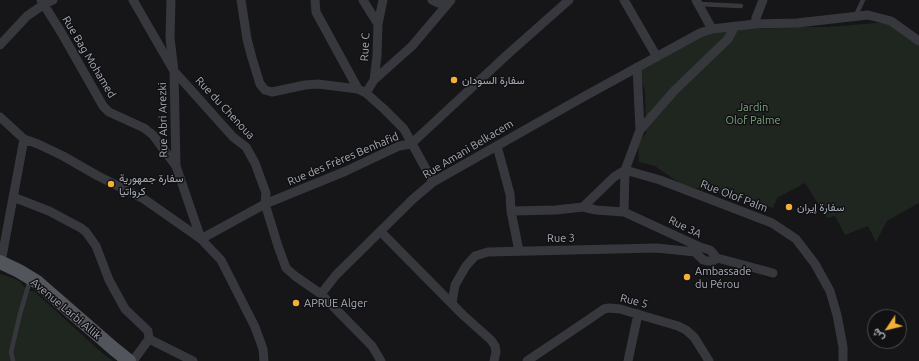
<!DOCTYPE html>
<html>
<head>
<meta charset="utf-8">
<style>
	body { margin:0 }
	#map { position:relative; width:919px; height:361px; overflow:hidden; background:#161618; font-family:Ubuntu,Vazirmatn,sans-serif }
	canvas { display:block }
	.north { position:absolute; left:867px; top:309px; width:40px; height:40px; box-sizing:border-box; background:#111113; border:1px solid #4d4f55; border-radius:50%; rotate:235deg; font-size:11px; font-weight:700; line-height:16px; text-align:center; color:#a8adb8 }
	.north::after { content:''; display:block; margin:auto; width:14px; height:18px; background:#f2b134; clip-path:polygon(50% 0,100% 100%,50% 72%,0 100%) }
</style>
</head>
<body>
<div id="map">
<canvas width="919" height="361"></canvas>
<div class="north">ش</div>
</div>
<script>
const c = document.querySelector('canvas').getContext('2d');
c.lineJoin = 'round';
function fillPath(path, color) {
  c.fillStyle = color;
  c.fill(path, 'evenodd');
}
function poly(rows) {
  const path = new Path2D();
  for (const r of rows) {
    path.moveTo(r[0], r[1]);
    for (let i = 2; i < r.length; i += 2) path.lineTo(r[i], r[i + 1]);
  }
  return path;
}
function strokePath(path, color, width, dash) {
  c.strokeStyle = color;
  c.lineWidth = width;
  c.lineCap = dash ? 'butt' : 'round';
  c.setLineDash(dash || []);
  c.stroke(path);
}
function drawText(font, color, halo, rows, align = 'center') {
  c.font = font + ' Ubuntu,Vazirmatn,sans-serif';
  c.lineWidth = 3;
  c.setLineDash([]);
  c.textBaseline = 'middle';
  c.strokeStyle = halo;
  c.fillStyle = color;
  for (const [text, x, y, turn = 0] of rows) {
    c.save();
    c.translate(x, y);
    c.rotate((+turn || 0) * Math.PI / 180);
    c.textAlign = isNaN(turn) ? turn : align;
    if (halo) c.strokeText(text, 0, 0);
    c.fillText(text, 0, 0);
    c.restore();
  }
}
fillPath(poly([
	[888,22,919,45,919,203,887,221,876,242,868,226,845,235,835,216,827,218,805,183,777,198,773,208,739,197,682,185,655,166,639,162,638,143,646,133,645,91,639,71,694,37,742,27,762,29,789,27,828,27],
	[0,274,15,279,21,282,23,286,30,291,34,291,101,352,113,361,0,361]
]), '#1e261f');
strokePath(poly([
	[699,4,741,6],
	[856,15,863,0],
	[13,361,11,352,20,314,30,280]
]), '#37383d', 4.5);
strokePath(poly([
	[41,0,61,32,103,106,109,112,144,128,153,135,176,166],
	[133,0,174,71,233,137,246,147,255,163,266,193,265,204,278,246,286,268,295,276,321,294,372,346,381,361],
	[171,0,170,38,174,71,176,166,201,239,221,260,255,327,263,349,264,361],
	[241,0,247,39,252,58,260,84,265,90,272,92,305,85,318,84,358,89,366,93,384,109,404,129,433,182],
	[315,0,316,12,358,89],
	[363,0,378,24],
	[432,0,438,3,447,0],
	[624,0,657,57],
	[696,0,712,29],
	[755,24,797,23,868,15,891,21,919,41],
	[0,45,27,16,43,5,53,0],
	[637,67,640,130],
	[374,80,412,46,451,0],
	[366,93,374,80,377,56,378,24,383,0],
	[0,117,24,139,38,144,63,156,98,176,144,199,201,239],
	[497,146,510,194,511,211,519,251],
	[625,170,660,180,772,223,796,239,815,264,830,291,837,315,843,347,843,361],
	[13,197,49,211,81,228,86,232,96,246,109,280,125,309,148,331,149,339,193,361],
	[583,207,614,177,625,170],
	[511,211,556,210,583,207,596,210,624,212,700,247,710,250,717,258,773,273],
	[624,212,625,170,640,130,674,91,728,39,735,26],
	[381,232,463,315,491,340,495,346,496,352,494,361],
	[201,239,265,204,346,171,399,146,411,144,508,54,569,0],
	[695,252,703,260,707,261,713,261,717,258],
	[1,262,24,139],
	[321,294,336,275,413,199,433,182,585,96,700,33,712,29,755,24,756,18,763,0],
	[452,303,455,285,466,266,475,256,488,252,657,248,695,252,700,247],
	[133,361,149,339],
	[527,361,591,318,604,309,609,308,620,309,678,326,686,330,694,337,709,361],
	[628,361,638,314]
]), '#37383d', 9);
strokePath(poly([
	[0,262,19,271,37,282,114,349,129,361]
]), '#53555c', 14);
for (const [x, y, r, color] of [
	[454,80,4,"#f2b134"],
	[111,184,4,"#f2b134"],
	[789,207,4,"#f2b134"],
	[687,277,4,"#f2b134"],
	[296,303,4,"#f2b134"]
]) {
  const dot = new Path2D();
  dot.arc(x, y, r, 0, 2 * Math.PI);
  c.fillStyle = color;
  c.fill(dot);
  strokePath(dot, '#111113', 1.5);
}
drawText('11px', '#a8adb8', '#111113', [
	["Rue C",365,47,-87],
	["Rue Bag Mohamed",89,57,59],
	["Rue du Chenoua",225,108,47],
	["Rue Abri Arezki",163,120,-91],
	["Rue Amani Belkacem",468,149,-31],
	["Rue des Frères Benhafid",343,159,-23],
	["Rue Olof Palm",734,196,21],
	["Rue 3A",685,227,26],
	["Rue 3",561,238,-1],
	["Rue 5",634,301,14],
	["Avenue Larbi Allik",66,309,40]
]);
drawText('11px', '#a8adb8', '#111113', [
	["سفارة السودان",462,80],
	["سفارة جمهورية",119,178],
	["كرواتيا",119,191],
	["سفارة إيران",797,207],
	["Ambassade",695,271],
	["du Pérou",695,284],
	["APRUE Alger",304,303]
], 'left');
drawText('11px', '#7fa381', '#111113', [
	["Jardin",753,107],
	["Olof Palme",753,120]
]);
</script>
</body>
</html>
